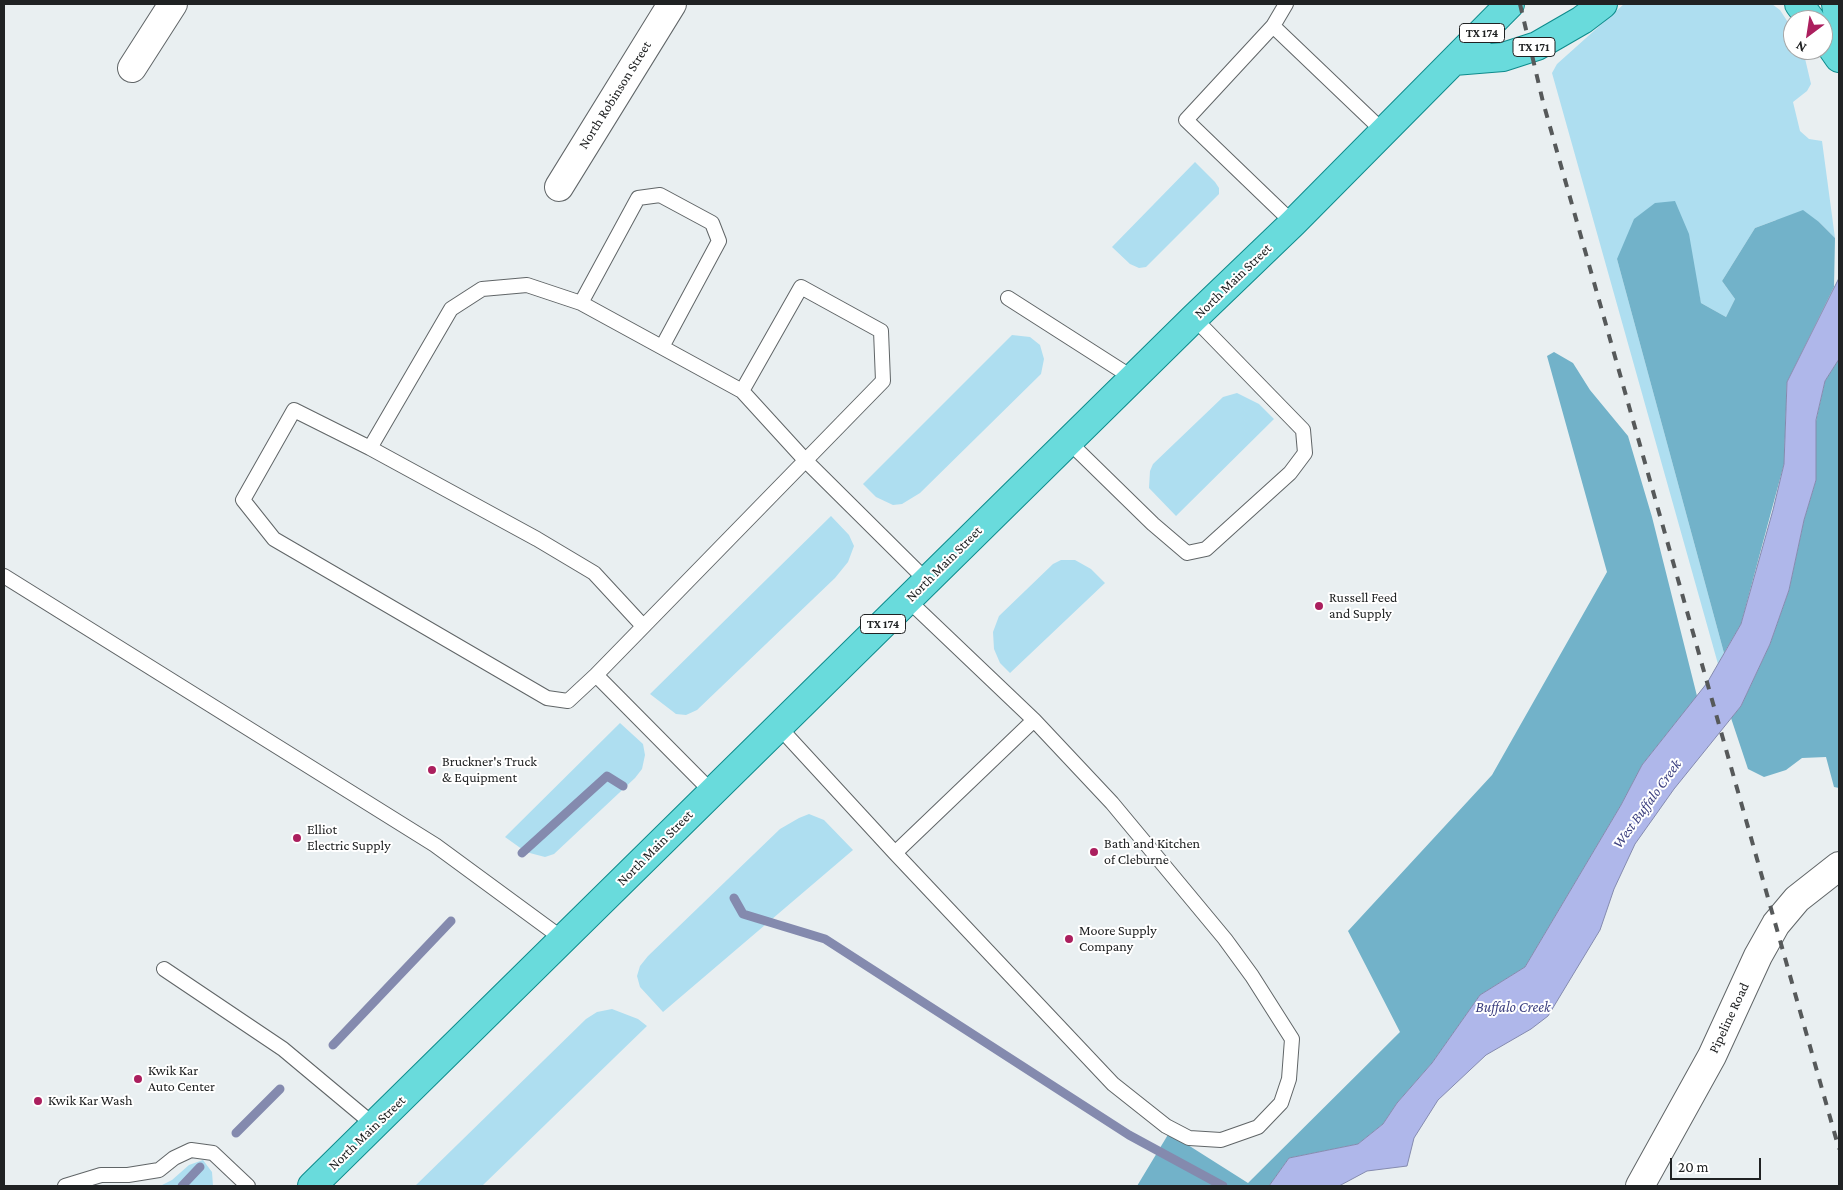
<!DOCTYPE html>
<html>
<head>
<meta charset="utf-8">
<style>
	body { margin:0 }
	#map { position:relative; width:1843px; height:1190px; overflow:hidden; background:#e9eff1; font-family:"Crimson Pro",serif }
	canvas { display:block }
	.frame { position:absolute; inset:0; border:5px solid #202223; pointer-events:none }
	.north { position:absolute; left:1783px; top:10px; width:50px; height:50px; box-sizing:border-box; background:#fff; border:1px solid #a6a7a7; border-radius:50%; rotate:211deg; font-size:14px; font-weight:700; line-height:20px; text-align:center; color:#202223 }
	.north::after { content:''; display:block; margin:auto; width:18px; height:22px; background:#ab1f5e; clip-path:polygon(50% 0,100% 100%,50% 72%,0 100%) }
	.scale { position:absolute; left:1670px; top:1158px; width:91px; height:22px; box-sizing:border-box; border:2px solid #202223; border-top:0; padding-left:6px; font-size:15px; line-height:18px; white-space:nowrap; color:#202223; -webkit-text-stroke:4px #fff; paint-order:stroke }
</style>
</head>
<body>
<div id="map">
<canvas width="1843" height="1190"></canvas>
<div class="frame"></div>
<div class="north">N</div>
<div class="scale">20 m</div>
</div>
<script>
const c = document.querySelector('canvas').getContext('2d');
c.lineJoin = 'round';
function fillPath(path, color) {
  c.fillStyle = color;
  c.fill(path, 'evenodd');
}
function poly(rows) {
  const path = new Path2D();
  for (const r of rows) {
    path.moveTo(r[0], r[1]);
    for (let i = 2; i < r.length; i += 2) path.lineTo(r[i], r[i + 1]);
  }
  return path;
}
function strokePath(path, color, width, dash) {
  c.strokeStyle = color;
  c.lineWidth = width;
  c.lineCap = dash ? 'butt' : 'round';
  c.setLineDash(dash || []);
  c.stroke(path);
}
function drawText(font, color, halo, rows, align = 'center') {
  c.font = font + ' "Crimson Pro",serif';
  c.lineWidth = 4;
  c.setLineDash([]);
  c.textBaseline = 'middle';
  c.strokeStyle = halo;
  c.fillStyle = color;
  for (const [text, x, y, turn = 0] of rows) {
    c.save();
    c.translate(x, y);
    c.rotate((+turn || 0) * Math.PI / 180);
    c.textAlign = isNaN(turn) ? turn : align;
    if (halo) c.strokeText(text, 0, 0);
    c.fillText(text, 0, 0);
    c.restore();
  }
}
fillPath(poly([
	[1624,4,1772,4,1780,10,1793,30,1793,50,1803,50,1811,84,1807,91,1793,102,1800,131,1809,139,1822,141,1835,238,1819,222,1776,220,1755,228,1722,281,1735,299,1726,317,1701,303,1694,271,1617,259,1724,653,1718,664,1552,73,1557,64],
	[1195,162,1215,182,1219,188,1219,194,1146,267,1139,268,1130,264,1112,247],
	[1012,335,1030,337,1040,345,1044,359,1041,374,920,493,902,504,893,505,876,497,863,484],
	[1237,393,1259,404,1274,419,1176,516,1149,488,1150,471,1153,464,1223,397],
	[831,516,849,535,854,546,848,562,835,578,697,710,686,715,676,714,650,694],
	[1061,560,1075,560,1091,569,1105,583,1010,673,1000,663,994,649,993,632,999,616,1053,564],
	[620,723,643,744,645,755,642,769,635,778,554,854,545,857,526,852,505,837],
	[809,814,824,820,853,850,663,1012,640,987,637,976,640,966,648,956,780,829,799,818],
	[612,1009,638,1019,647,1026,482,1186,415,1186,586,1019,597,1012],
	[203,1160,212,1172,213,1186,160,1186,172,1180,189,1165]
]), '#aedef0');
fillPath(poly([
	[1675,201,1689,234,1701,303,1726,317,1735,299,1722,281,1755,228,1803,210,1819,222,1835,238,1834,287,1787,382,1784,464,1741,624,1724,653,1617,259,1634,219,1655,203],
	[1554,352,1573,363,1590,390,1628,436,1652,517,1697,696,1642,765,1621,805,1525,967,1480,995,1432,1063,1397,1103,1383,1124,1358,1144,1289,1158,1269,1186,1137,1186,1169,1133,1248,1183,1400,1032,1348,931,1492,775,1607,572,1547,356],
	[1839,359,1839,788,1834,787,1826,757,1802,758,1786,770,1764,777,1748,769,1731,718,1741,706,1770,644,1789,590,1804,520,1816,480,1816,421,1825,381]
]), '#72b2c9');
const water = poly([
	[1839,278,1839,359,1825,381,1816,420,1816,480,1804,520,1789,590,1770,644,1741,706,1674,789,1635,844,1614,889,1600,930,1548,1016,1531,1029,1486,1055,1438,1100,1414,1138,1407,1166,1367,1171,1339,1186,1269,1186,1289,1158,1358,1144,1383,1124,1397,1103,1432,1063,1480,995,1525,967,1621,805,1642,765,1707,683,1741,624,1773,510,1784,464,1787,382,1839,278]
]);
fillPath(water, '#afb7ea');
strokePath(water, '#848aae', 1);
strokePath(poly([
	[522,853,607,776,623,786],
	[734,898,743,914,825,939,1129,1135,1223,1186],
	[333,1045,451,921],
	[236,1133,280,1089],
	[182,1186,200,1167]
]), '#848aae', 9);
const lane = poly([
	[1286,4,1273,26,1186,120,1293,223],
	[1273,26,1384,132],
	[1008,298,1133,378],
	[581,303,527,285,482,289,451,309,370,448,294,410,243,500,274,539,547,698,568,701,596,675],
	[662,347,719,241,712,223,660,195,638,198,581,303,742,391,801,287,881,331,883,381,596,675,712,792],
	[742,391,805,460,927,581],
	[1068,441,1153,524,1187,553,1206,549,1290,473,1305,453,1303,430,1194,318],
	[370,448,537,539,594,573,643,626],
	[4,576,435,845,563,939],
	[779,727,895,853,1113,1084,1166,1126,1189,1138,1221,1140,1258,1127,1281,1103,1289,1079,1292,1039,1252,976,1225,939,1112,803,1034,720,908,600],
	[895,853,1034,720],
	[164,969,283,1049,374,1125],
	[65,1186,101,1175,128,1175,159,1170,174,1158,191,1150,213,1153,248,1186]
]);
const street = poly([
	[132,68,173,4],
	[559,187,672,4],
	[1640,1186,1712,1056,1758,956,1776,924,1797,899,1839,866]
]);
const primary = poly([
	[1799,4,1811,20],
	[1836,4,1839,23],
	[1823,35,1839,58],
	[1454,61,1503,57,1537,46,1582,20,1603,4],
	[312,1186,1194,318,1293,223,1510,4]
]);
strokePath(lane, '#606567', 16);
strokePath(street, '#606567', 30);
strokePath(primary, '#0e8b8c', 30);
strokePath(lane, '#fff', 14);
strokePath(street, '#fff', 28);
strokePath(primary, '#69dbdc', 28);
strokePath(poly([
	[1520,4,1543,102,1839,1149]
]), '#56595a', 4, [9, 9]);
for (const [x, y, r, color] of [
	[1319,606,5,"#ab1f5e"],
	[432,770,5,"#ab1f5e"],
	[297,838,5,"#ab1f5e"],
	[1094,852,5,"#ab1f5e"],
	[1069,939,5,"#ab1f5e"],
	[138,1079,5,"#ab1f5e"],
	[38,1101,5,"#ab1f5e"]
]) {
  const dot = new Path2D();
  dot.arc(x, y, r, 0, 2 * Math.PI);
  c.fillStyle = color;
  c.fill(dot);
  strokePath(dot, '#fff', 2);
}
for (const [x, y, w] of [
	[1482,33,45],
	[1534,47,42],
	[883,624,45]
]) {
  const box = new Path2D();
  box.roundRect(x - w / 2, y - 9.5, w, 19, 4);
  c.fillStyle = '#fff';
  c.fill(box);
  strokePath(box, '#202223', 1);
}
drawText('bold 12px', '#202223', null, [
	["TX 174",1482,33],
	["TX 171",1534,47],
	["TX 174",883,624]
]);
drawText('14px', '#202223', '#fff', [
	["North Robinson Street",615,95,-58],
	["North Main Street",1233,281,-44],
	["North Main Street",944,564,-45],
	["North Main Street",655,848,-45],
	["Pipeline Road",1729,1018,-65],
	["North Main Street",367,1133,-44]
]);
drawText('14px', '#202223', '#fff', [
	["Russell Feed",1329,598],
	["and Supply",1329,614],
	["Bruckner's Truck",442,762],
	["& Equipment",442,778],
	["Elliot",307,830],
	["Electric Supply",307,846],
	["Bath and Kitchen",1104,844],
	["of Cleburne",1104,860],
	["Moore Supply",1079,931],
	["Company",1079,947],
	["Kwik Kar",148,1071],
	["Auto Center",148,1087],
	["Kwik Kar Wash",48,1101]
], 'left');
drawText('italic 15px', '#3d4180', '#fff', [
	["West Buffalo Creek",1647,804,-54],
	["Buffalo Creek",1513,1007]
]);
</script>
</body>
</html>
